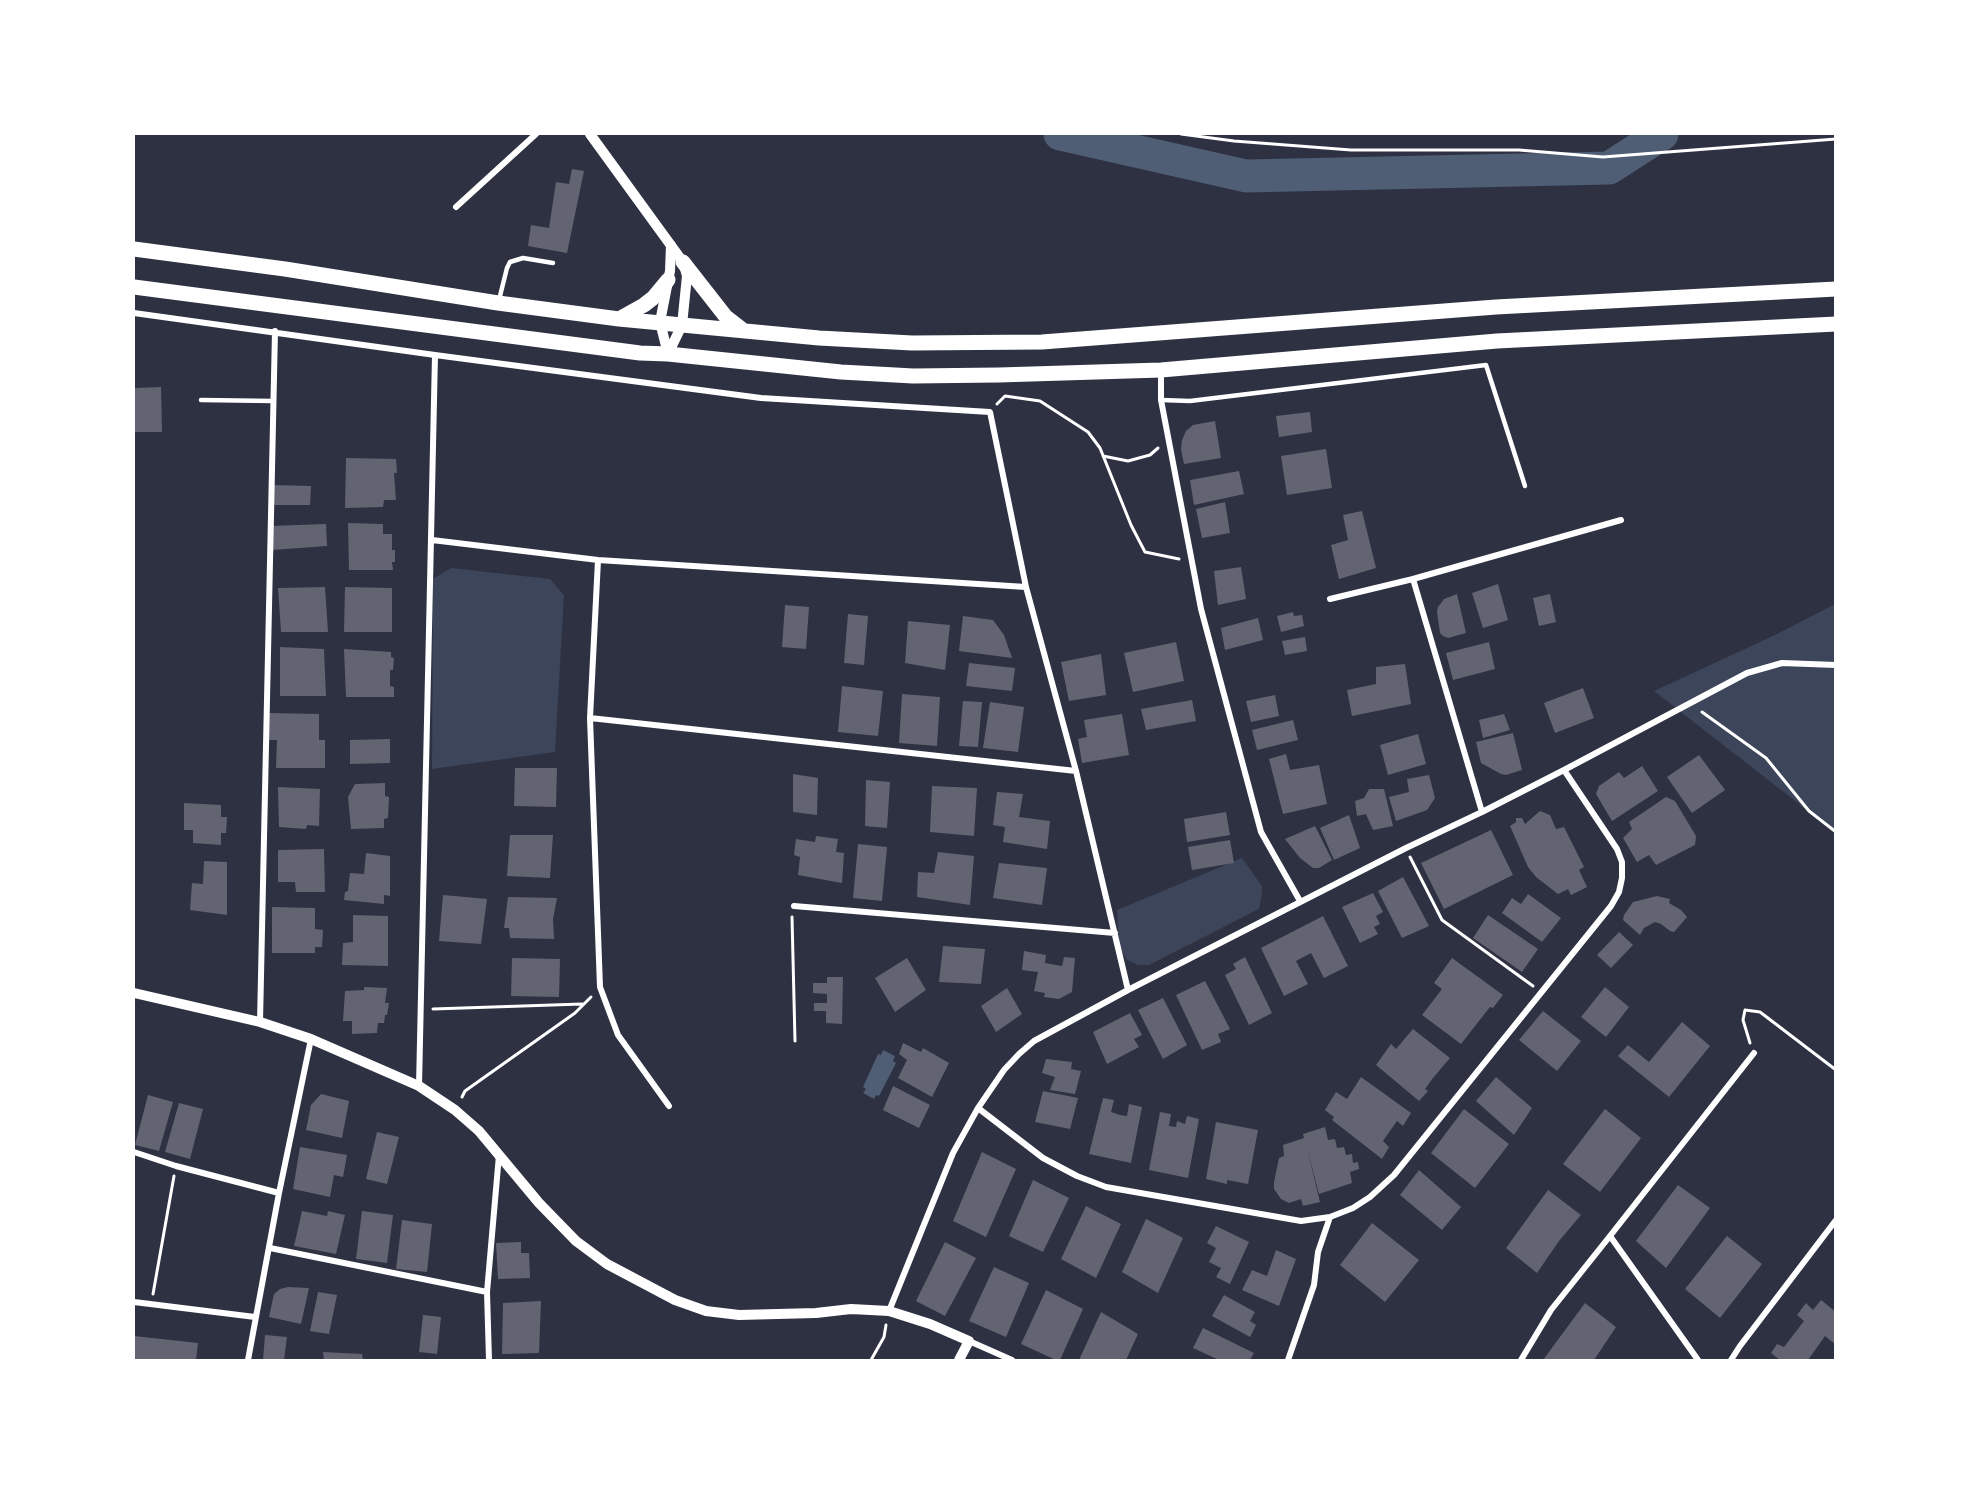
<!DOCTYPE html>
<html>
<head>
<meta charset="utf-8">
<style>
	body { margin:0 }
	#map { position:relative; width:1969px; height:1494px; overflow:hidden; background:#2d3142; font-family:"Sofia Sans Condensed",sans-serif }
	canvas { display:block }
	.frame { position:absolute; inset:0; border:135px solid #fff; pointer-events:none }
</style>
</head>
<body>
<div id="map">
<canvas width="1969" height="1494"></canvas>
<div class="frame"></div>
</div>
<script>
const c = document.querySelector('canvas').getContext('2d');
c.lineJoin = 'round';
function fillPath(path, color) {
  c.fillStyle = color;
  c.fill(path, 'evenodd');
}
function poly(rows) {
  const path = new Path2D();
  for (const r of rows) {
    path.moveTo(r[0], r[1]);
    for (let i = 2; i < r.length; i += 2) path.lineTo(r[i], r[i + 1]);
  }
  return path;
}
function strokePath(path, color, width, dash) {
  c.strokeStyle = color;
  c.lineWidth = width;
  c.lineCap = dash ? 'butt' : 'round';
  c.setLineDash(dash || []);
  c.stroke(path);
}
fillPath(poly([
	[451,568,550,579,564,595,555,752,432,769,433,579],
	[1835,604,1835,832,1654,691,1777,634],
	[1242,858,1262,886,1262,894,1259,909,1149,965,1138,965,1127,960,1119,946,1117,910]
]), '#3c4559');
fillPath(poly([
	[883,1050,895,1056,893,1061,896,1063,879,1096,876,1095,874,1099,863,1093,866,1089,863,1087,878,1054,881,1055]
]), '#4f5d75');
strokePath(poly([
	[1060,134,1246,176,1609,168,1662,134]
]), '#4f5d75', 33);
fillPath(poly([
	[572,169,584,171,567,253,528,246,531,225,549,228,556,182,569,184],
	[161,387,162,432,134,432,134,388],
	[1310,412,1312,432,1279,437,1276,416],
	[1215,421,1221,458,1184,464,1181,449,1182,440,1186,431,1193,425],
	[1326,449,1332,488,1287,495,1281,456],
	[346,458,396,459,397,473,394,473,396,500,384,500,383,507,345,508],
	[1239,471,1244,494,1194,505,1190,480],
	[273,485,311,486,310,505,273,505],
	[1225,502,1230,533,1202,538,1196,509],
	[1362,511,1376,568,1339,579,1331,545,1348,540,1343,515],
	[348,523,383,524,383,534,392,534,392,550,395,550,395,562,392,562,393,570,349,570],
	[326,524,327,546,272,550,271,526],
	[1241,567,1246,599,1218,605,1214,571],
	[1498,584,1508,620,1483,628,1472,593],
	[325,587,328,632,281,632,278,588],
	[345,587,392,588,392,632,344,632],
	[1457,594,1466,633,1448,638,1443,636,1440,633,1437,612,1438,607,1444,599],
	[1550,594,1556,622,1539,626,1533,598],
	[785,605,809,607,806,649,782,647],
	[1293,612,1294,616,1302,615,1304,626,1281,632,1277,616],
	[848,614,868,616,864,665,844,663],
	[963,616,993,620,1004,635,1012,658,959,651],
	[1258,618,1263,640,1225,650,1221,628],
	[908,621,950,625,945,670,905,663],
	[1305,637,1307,651,1285,655,1282,641],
	[1176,642,1184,681,1133,692,1124,653],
	[1489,642,1495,669,1453,680,1446,653],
	[280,647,324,649,326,696,280,696],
	[344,649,391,652,391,657,394,658,393,670,390,670,390,686,394,687,394,697,346,697],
	[1101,654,1106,695,1069,701,1061,662],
	[969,663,1015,668,1012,691,966,686],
	[1405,664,1411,704,1352,716,1347,690,1376,684,1376,667],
	[842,686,883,691,878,736,838,732],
	[1583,688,1594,718,1555,733,1544,703],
	[902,694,940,697,937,746,899,743],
	[1275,695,1279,716,1251,722,1246,701],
	[1192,700,1196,721,1146,730,1141,709],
	[963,701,982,702,978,747,959,746],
	[990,702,1024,707,1018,752,983,748],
	[269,713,319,714,319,740,325,740,325,768,276,768,277,740,267,740],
	[1122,714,1129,755,1082,763,1078,739,1087,737,1084,720],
	[1504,714,1510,730,1483,738,1479,720],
	[1293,720,1298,740,1257,750,1252,730],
	[1513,733,1522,770,1506,775,1501,774,1481,763,1476,742],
	[1418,734,1426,764,1388,775,1380,745],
	[390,739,390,763,350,764,350,740],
	[1286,754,1290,770,1319,765,1327,804,1283,814,1269,759],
	[1699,755,1725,790,1692,813,1667,777],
	[1642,766,1658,791,1612,821,1596,794,1599,786,1619,772,1624,778],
	[515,768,557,768,556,807,514,806],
	[793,774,818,778,817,815,793,812],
	[1429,775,1435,798,1427,810,1396,821,1389,797,1409,792,1407,779],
	[866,780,890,782,887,828,865,826],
	[385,783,385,796,389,797,388,818,384,819,384,828,351,829,348,797,355,784],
	[932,786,977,788,974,836,930,832],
	[278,787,320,789,319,826,307,825,306,829,279,827],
	[1369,789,1384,789,1393,826,1373,830,1366,814,1357,816,1355,801,1364,798],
	[997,792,1023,794,1019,817,1050,821,1047,849,1003,842,1005,827,993,825],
	[1666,797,1675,801,1696,836,1695,845,1656,865,1649,855,1637,862,1623,838,1632,829,1629,822],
	[184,803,221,805,221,817,227,817,226,833,221,833,221,845,193,843,193,830,184,830],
	[1540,811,1550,815,1556,829,1564,827,1584,867,1579,870,1587,887,1571,895,1568,889,1558,894,1536,877,1528,867,1510,826,1516,822,1516,818,1522,818,1525,824],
	[1226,812,1230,835,1187,842,1184,819],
	[1349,815,1360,848,1334,860,1320,828],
	[1315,826,1332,860,1319,868,1313,868,1300,858,1285,839],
	[1491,830,1513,875,1444,909,1421,863],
	[510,835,553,835,550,878,507,876],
	[816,836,838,839,836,852,844,853,842,883,798,875,800,857,794,855,796,839,815,842],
	[1230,840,1234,863,1192,870,1188,847],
	[858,844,887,847,882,901,853,898],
	[324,849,325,892,296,892,295,882,278,882,278,850],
	[938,852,974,856,970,905,917,897,918,872,934,873],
	[366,853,390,856,390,896,384,895,384,904,344,900,345,892,348,891,350,873,364,874],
	[204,861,227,862,227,915,190,910,192,883,203,884],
	[999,863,1047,868,1042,905,993,898],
	[1403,877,1429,926,1402,938,1378,891],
	[1373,893,1383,912,1376,916,1380,924,1374,927,1378,934,1360,943,1342,907],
	[1528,894,1561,918,1542,942,1502,913,1512,898,1521,904],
	[443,895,487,899,481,944,439,941],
	[1657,896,1670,899,1669,903,1681,910,1687,917,1674,932,1670,931,1661,924,1655,922,1644,928,1640,935,1623,920,1624,915,1633,902],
	[508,897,557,898,553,919,554,939,510,938,509,928,504,928],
	[272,907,315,908,315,929,323,930,322,947,315,947,315,953,272,953],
	[353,915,388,916,388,966,342,965,343,943,353,942],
	[1488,915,1538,949,1522,972,1473,938],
	[1323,916,1348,966,1324,978,1311,953,1296,961,1308,984,1284,996,1261,948],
	[1619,932,1633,945,1611,968,1597,955],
	[943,946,985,949,981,984,939,982],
	[1024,951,1046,955,1045,963,1062,966,1064,957,1075,958,1072,992,1059,999,1044,997,1045,993,1034,991,1038,972,1022,970],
	[1245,957,1272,1013,1249,1025,1225,975,1236,969,1233,964],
	[512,958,560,959,559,997,511,996],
	[907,958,926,990,895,1012,875,978],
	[1452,958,1503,995,1493,1008,1490,1007,1461,1044,1422,1015,1442,989,1434,983],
	[827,977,843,977,842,1024,826,1023,826,1011,814,1011,814,1003,827,1003,827,994,813,993,813,983,827,983],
	[1205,981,1230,1029,1218,1034,1221,1042,1202,1050,1176,995],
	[364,987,387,988,385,1003,389,1003,387,1015,385,1015,384,1023,378,1023,377,1033,352,1034,352,1021,343,1021,345,991,364,990],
	[1605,987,1629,1007,1606,1037,1581,1017],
	[1007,988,1022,1014,996,1032,981,1006],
	[1163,998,1187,1045,1163,1059,1138,1010],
	[1543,1011,1581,1041,1557,1071,1519,1040],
	[1130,1013,1142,1035,1134,1039,1139,1047,1107,1064,1093,1032],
	[1682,1022,1710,1046,1669,1097,1618,1056,1628,1045,1649,1062],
	[1413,1029,1450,1058,1433,1078,1425,1089,1428,1091,1419,1101,1376,1065,1391,1044,1396,1049],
	[903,1043,921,1052,923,1048,949,1063,932,1097,898,1078,907,1060,899,1054],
	[1046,1059,1072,1062,1071,1069,1081,1071,1075,1094,1050,1090,1055,1077,1042,1073],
	[1361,1077,1411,1113,1403,1126,1397,1121,1383,1141,1389,1147,1382,1159,1332,1120,1334,1117,1325,1110,1336,1092,1347,1099],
	[1496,1077,1532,1108,1514,1135,1476,1101],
	[893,1086,930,1105,919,1128,883,1110],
	[1043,1091,1078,1098,1070,1129,1035,1122],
	[321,1094,349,1101,342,1138,306,1130,311,1105],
	[148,1095,173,1102,159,1151,135,1145],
	[1103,1098,1114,1100,1111,1112,1120,1115,1127,1116,1129,1104,1142,1107,1131,1163,1089,1154],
	[179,1103,203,1109,190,1159,165,1152],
	[1464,1109,1509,1144,1475,1188,1431,1153],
	[1605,1109,1641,1138,1600,1192,1563,1164],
	[1160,1112,1171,1114,1169,1126,1176,1127,1177,1121,1185,1124,1187,1116,1199,1119,1188,1178,1149,1170],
	[1216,1122,1258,1130,1248,1184,1227,1180,1227,1184,1206,1179],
	[1325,1127,1328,1140,1335,1139,1337,1148,1344,1147,1346,1155,1352,1154,1353,1163,1358,1162,1359,1169,1350,1172,1352,1183,1319,1194,1307,1148,1320,1202,1303,1206,1301,1199,1289,1203,1281,1199,1274,1189,1274,1182,1279,1158,1284,1156,1283,1145,1304,1138,1303,1134],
	[377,1132,399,1137,387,1184,366,1179],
	[300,1147,347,1155,343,1177,334,1175,330,1197,293,1189],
	[982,1152,1016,1169,986,1237,953,1221],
	[1419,1170,1461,1207,1442,1230,1400,1195],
	[1033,1180,1069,1198,1043,1252,1009,1236],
	[1678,1185,1710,1208,1666,1268,1636,1241],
	[1548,1190,1581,1215,1559,1241,1537,1273,1506,1248],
	[1086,1206,1121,1224,1096,1278,1061,1259],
	[302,1211,327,1216,328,1211,345,1215,336,1254,294,1246],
	[362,1211,393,1215,387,1263,356,1259],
	[1146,1219,1183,1238,1158,1293,1122,1272],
	[402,1220,432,1224,427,1272,396,1269],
	[1372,1223,1419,1260,1385,1302,1340,1265],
	[1216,1226,1249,1242,1230,1284,1216,1277,1221,1268,1209,1262,1216,1248,1207,1243],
	[1727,1236,1762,1264,1720,1318,1685,1289],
	[521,1242,521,1253,529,1253,530,1278,498,1279,496,1243],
	[945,1242,976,1258,945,1316,916,1301],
	[1276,1250,1296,1259,1279,1306,1242,1290,1252,1270,1267,1276],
	[994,1267,1029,1283,1006,1337,969,1321],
	[288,1287,309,1288,301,1324,269,1317,274,1294,280,1289],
	[1046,1290,1083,1309,1060,1360,1056,1360,1021,1344],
	[318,1292,337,1295,329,1334,310,1331],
	[1224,1295,1255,1312,1250,1321,1256,1325,1250,1337,1212,1316],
	[1821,1300,1836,1312,1836,1345,1825,1336,1808,1360,1780,1360,1771,1353,1777,1344,1784,1347,1804,1321,1797,1315,1806,1303,1813,1310],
	[541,1301,539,1353,502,1354,503,1303],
	[1585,1303,1616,1327,1594,1360,1543,1360],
	[1101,1312,1138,1334,1126,1360,1079,1360],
	[423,1315,441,1317,437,1354,419,1352],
	[1203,1328,1254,1353,1250,1360,1219,1360,1193,1348],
	[265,1335,287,1337,284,1360,263,1360],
	[134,1336,198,1343,196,1360,134,1360],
	[323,1352,362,1354,363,1360,324,1360]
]), '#626471');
strokePath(poly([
	[1181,134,1234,141,1351,150,1519,150,1603,157,1836,139],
	[997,404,1005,396,1040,401,1088,432,1100,448,1131,525,1145,552,1179,559],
	[1103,456,1128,461,1150,455,1158,448],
	[1702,712,1766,758,1809,811,1836,832],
	[1410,857,1442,920,1533,986],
	[792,917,795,1041],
	[433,1009,582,1004],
	[1750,1043,1743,1020,1745,1010,1760,1012,1836,1070],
	[462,1097,465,1091,575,1013,591,997],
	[153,1294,174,1176],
	[871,1360,884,1337,886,1325]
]), '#fff', 3);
strokePath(poly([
	[499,300,507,268,510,262,523,258,553,263],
	[201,400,273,401],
	[1161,400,1190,401,1486,365,1525,486]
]), '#fff', 4.5);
strokePath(poly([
	[456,207,536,134],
	[134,313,435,355,761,398,990,412,1026,587,1076,771,1128,990],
	[1161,371,1161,400,1201,609,1261,832,1300,901],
	[432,540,598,560,1026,587],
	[598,560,590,718,600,987,618,1035,669,1106],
	[1413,579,1482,812],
	[1330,599,1413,579,1621,520],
	[590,718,1076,771],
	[794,906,1115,933],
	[260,1022,275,331],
	[419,1086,435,355],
	[978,1108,1043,1158,1077,1176,1106,1187,1301,1221,1330,1217,1353,1208,1370,1197,1394,1175,1611,906,1619,892,1622,878,1622,862,1617,849,1564,770],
	[134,1152,176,1166,279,1193],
	[1610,1236,1698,1360],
	[270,1248,487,1292],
	[134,1302,255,1317],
	[889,1311,953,1153,978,1108,1004,1070,1019,1054,1034,1041,1128,990,1406,848,1482,812,1564,770,1747,673,1782,663,1836,665],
	[969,1341,1012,1360],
	[248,1360,279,1193,311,1039],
	[489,1360,487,1292,499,1155],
	[1288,1360,1314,1285,1318,1252,1330,1217],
	[1521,1360,1551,1310,1610,1236,1754,1053],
	[1731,1360,1740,1346,1836,1220]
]), '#fff', 6);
strokePath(poly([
	[590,134,683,262,687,276,682,325,668,354],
	[668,354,660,322,670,271,671,245],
	[134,993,260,1022,311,1039,419,1086,455,1110,479,1131,539,1203,576,1241,607,1264,675,1300,706,1311,739,1315,816,1313,851,1309,889,1311,930,1324,969,1341,959,1360]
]), '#fff', 10);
strokePath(poly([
	[134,249,285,269,498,303,619,319,819,338,912,343,1042,342,1496,307,1836,289],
	[683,262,726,317,744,331],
	[134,287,640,353,668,354,841,372,913,376,999,375,1161,370,1497,341,1836,324],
	[619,319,644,305,653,298,668,280]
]), '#fff', 15);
</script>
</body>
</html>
